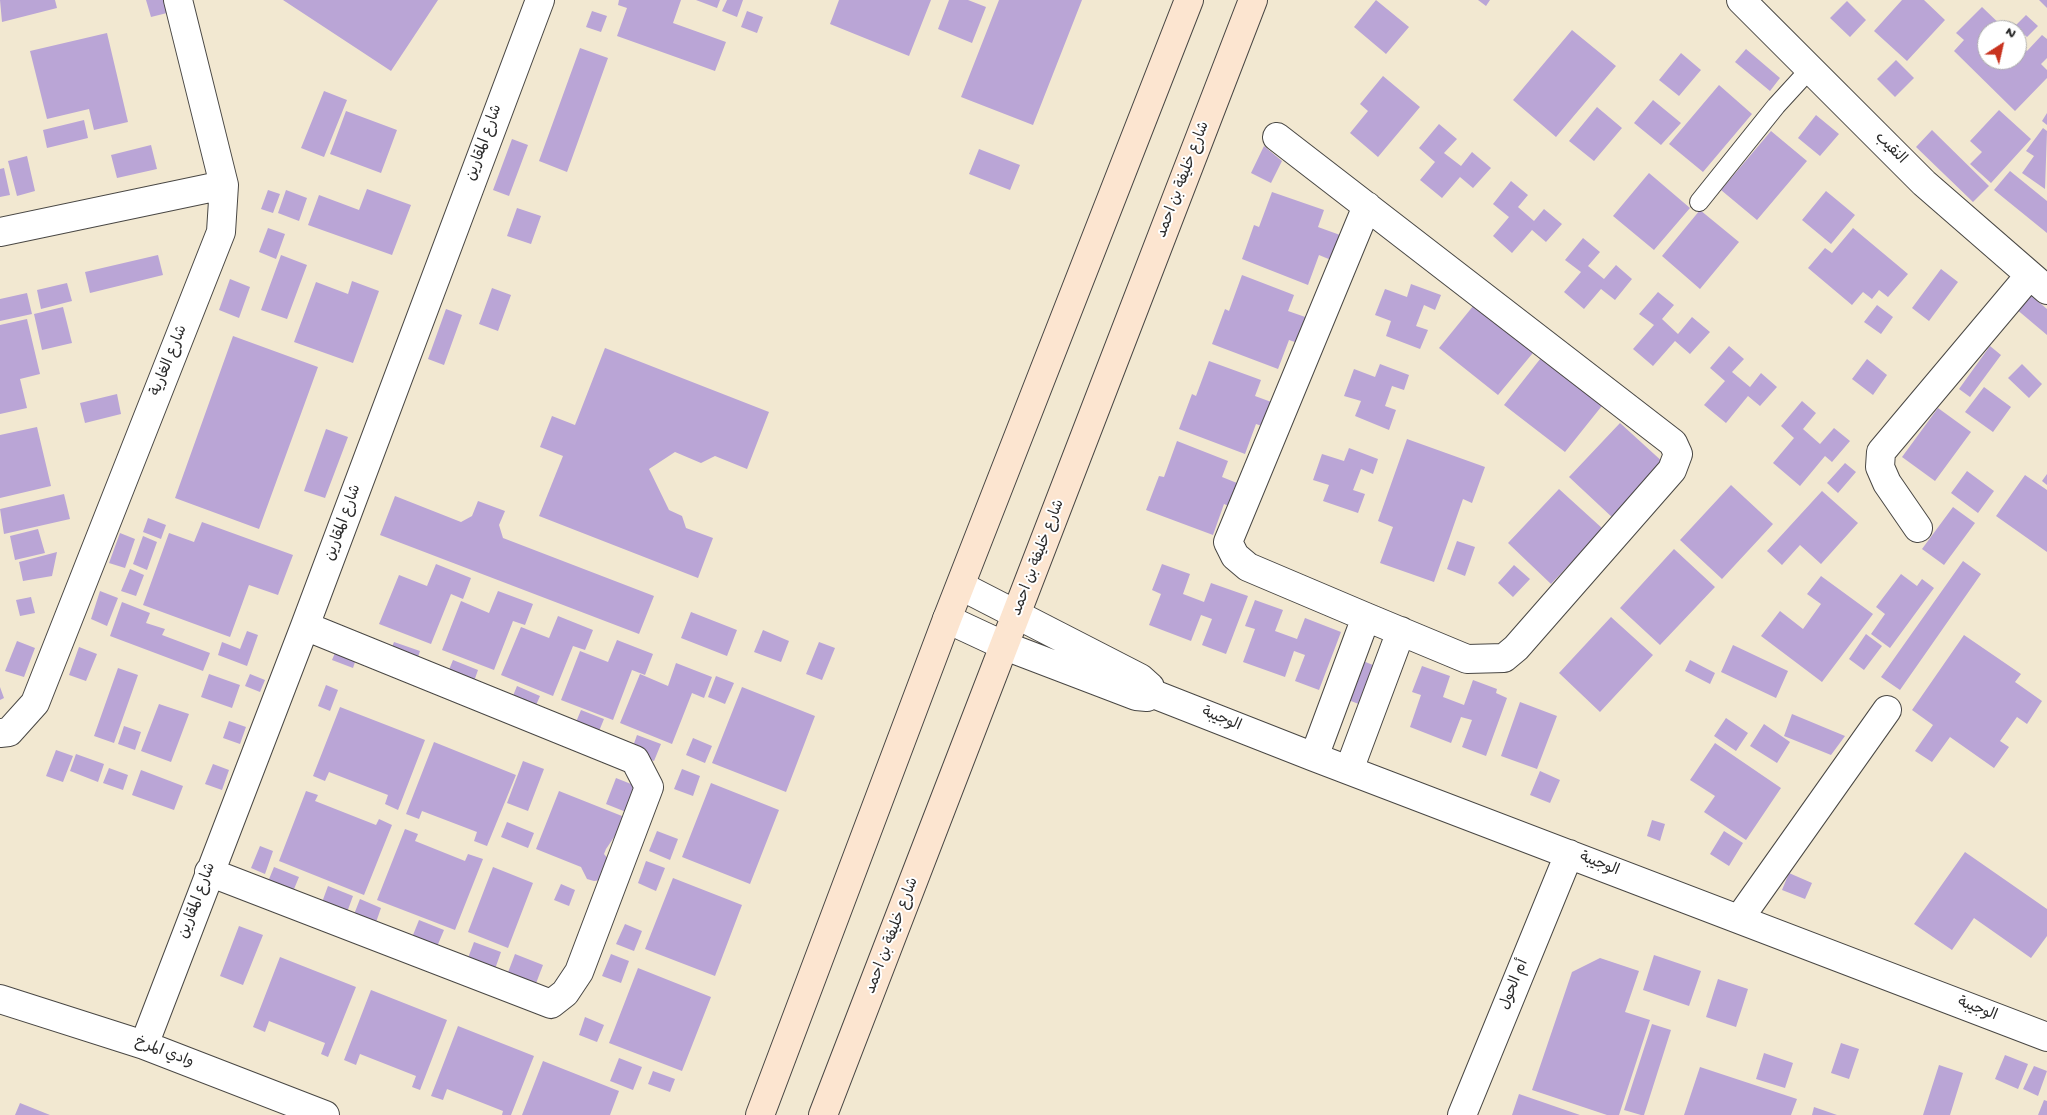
<!DOCTYPE html>
<html>
<head>
<meta charset="utf-8">
<style>
	body { margin:0 }
	#map { position:relative; width:2047px; height:1115px; overflow:hidden; background:#f2e8d1; font-family:"Gochi Hand",sans-serif }
	canvas { display:block }
	.north { position:absolute; left:1977px; top:20px; width:50px; height:50px; box-sizing:border-box; background:#fff; border:1px solid #aaa; border-radius:50%; rotate:35deg; font-size:14px; font-weight:700; line-height:20px; text-align:center; color:#2b2b2b }
	.north::after { content:''; display:block; margin:auto; width:18px; height:22px; background:#c8321e; clip-path:polygon(50% 0,100% 100%,50% 72%,0 100%) }
</style>
</head>
<body>
<div id="map">
<canvas width="2047" height="1115"></canvas>
<div class="north">N</div>
</div>
<script>
const c = document.querySelector('canvas').getContext('2d');
c.lineJoin = 'round';
function fillPath(path, color) {
  c.fillStyle = color;
  c.fill(path, 'evenodd');
}
function poly(rows) {
  const path = new Path2D();
  for (const r of rows) {
    path.moveTo(r[0], r[1]);
    for (let i = 2; i < r.length; i += 2) path.lineTo(r[i], r[i + 1]);
  }
  return path;
}
function strokePath(path, color, width, dash) {
  c.strokeStyle = color;
  c.lineWidth = width;
  c.lineCap = dash ? 'butt' : 'round';
  c.setLineDash(dash || []);
  c.stroke(path);
}
function drawText(font, color, halo, rows, align = 'center') {
  c.font = font + ' "Gochi Hand","Playpen Sans Arabic",sans-serif';
  c.lineWidth = 4;
  c.setLineDash([]);
  c.textBaseline = 'middle';
  c.strokeStyle = halo;
  c.fillStyle = color;
  for (const [text, x, y, turn = 0] of rows) {
    c.save();
    c.translate(x, y);
    c.rotate((+turn || 0) * Math.PI / 180);
    c.textAlign = isNaN(turn) ? turn : align;
    if (halo) c.strokeText(text, 0, 0);
    c.fillText(text, 0, 0);
    c.restore();
  }
}
fillPath(poly([
	[0,0,55,0,57,8,2,22],
	[146,0,168,0,171,12,151,17],
	[283,0,438,0,391,71],
	[619,0,681,0,673,23,726,42,715,71,617,36,627,8,618,5],
	[696,0,720,0,717,8],
	[727,0,743,0,737,17,722,11],
	[839,0,931,0,909,56,830,24],
	[949,0,968,0,986,7,972,43,938,29],
	[999,0,1082,0,1033,125,961,97],
	[1376,0,1409,27,1386,54,1354,27],
	[1478,0,1490,0,1486,6],
	[1902,0,1924,0,1945,20,1907,61,1874,31],
	[2039,0,2047,0,2047,8],
	[1847,1,1866,20,1850,37,1830,18],
	[1982,7,2006,30,1987,30,1987,60,2017,60,2017,41,2027,51,2042,35,2047,39,2047,58,2041,64,2047,70,2047,78,2015,111,1954,51,1964,40,1956,33],
	[592,11,607,16,601,32,586,27],
	[747,11,763,17,757,33,741,27],
	[2026,15,2038,26,2027,37,2015,26],
	[1572,30,1616,66,1556,137,1513,100],
	[107,33,128,122,94,130,89,109,47,119,30,51],
	[580,48,608,58,567,172,539,161],
	[1746,49,1780,78,1770,91,1735,62],
	[1681,53,1701,70,1679,96,1659,80],
	[1896,60,1914,78,1895,97,1877,79],
	[1383,76,1420,107,1378,157,1350,133,1368,111,1360,104],
	[1719,85,1752,114,1703,172,1669,144],
	[324,91,347,100,324,157,301,148],
	[1653,100,1681,123,1661,145,1634,123],
	[1597,107,1622,128,1594,161,1569,141],
	[1999,110,2031,139,1991,183,1970,164,1982,152,1970,141],
	[346,111,397,130,381,173,330,154],
	[2047,113,2047,125,2042,121],
	[1816,115,1839,134,1820,156,1798,138],
	[84,120,88,138,47,148,43,130],
	[1439,124,1457,139,1444,153,1461,166,1472,152,1491,168,1473,188,1460,177,1442,198,1420,180,1435,162,1419,148],
	[2043,128,2047,131,2045,189,2022,173,2034,156,2026,151],
	[1932,130,1989,186,1973,202,1916,147],
	[1771,131,1807,161,1757,220,1721,190],
	[512,139,528,145,509,196,493,190],
	[151,145,157,169,117,178,111,155],
	[1264,146,1282,161,1271,183,1251,173],
	[979,149,1020,165,1010,190,969,174],
	[27,156,35,191,17,196,8,161],
	[4,168,10,195,0,197,0,169],
	[2010,171,2047,201,2047,233,1994,190],
	[1649,173,1690,208,1654,250,1613,216],
	[1511,181,1528,195,1518,207,1534,221,1544,209,1562,224,1546,242,1532,230,1512,253,1493,236,1509,217,1493,204],
	[367,189,411,205,392,255,308,225,319,195,359,210],
	[268,190,280,194,273,213,261,209],
	[286,190,307,198,299,221,278,213],
	[1826,191,1855,215,1831,244,1802,220],
	[1272,192,1324,210,1318,227,1340,235,1331,260,1319,255,1308,285,1242,259,1254,225,1259,227],
	[517,208,541,216,531,244,507,236],
	[1700,210,1739,242,1700,289,1662,256],
	[268,228,285,234,276,259,259,252],
	[1853,228,1908,274,1888,297,1879,290,1872,299,1863,292,1852,305,1808,268,1825,248,1832,253],
	[1583,238,1600,252,1588,266,1604,279,1616,265,1632,279,1615,300,1601,289,1584,309,1564,292,1581,272,1565,260],
	[158,255,163,275,90,293,85,272],
	[281,255,307,265,287,319,261,310],
	[1941,269,1958,282,1929,321,1912,308],
	[1242,275,1294,295,1288,311,1311,319,1301,344,1289,340,1278,369,1212,344,1225,309,1229,311],
	[230,279,250,287,239,318,219,310],
	[352,281,379,291,353,363,294,342,316,282,348,294],
	[67,283,72,301,41,309,37,290],
	[1411,284,1441,295,1435,310,1424,305,1416,326,1428,330,1420,349,1386,336,1391,321,1375,315,1385,289,1407,297],
	[492,288,511,295,498,331,479,324],
	[1658,292,1674,305,1662,319,1678,334,1692,317,1710,332,1690,354,1675,341,1653,366,1633,349,1654,325,1639,314],
	[27,293,32,314,0,321,0,299],
	[2028,293,2047,309,2047,335,2015,308],
	[1478,300,1537,348,1498,395,1439,348],
	[1877,305,1893,317,1881,334,1864,322],
	[63,307,72,343,42,350,34,314],
	[446,309,462,315,444,365,428,359],
	[27,319,40,374,20,379,27,408,0,414,0,325],
	[233,336,318,367,259,529,175,498],
	[1729,346,1744,359,1732,372,1750,387,1761,373,1777,387,1760,406,1748,396,1726,423,1704,405,1725,381,1710,368],
	[1990,346,2001,355,1970,397,1959,389],
	[605,348,769,412,747,469,715,456,701,463,675,452,649,469,669,510,682,516,686,528,713,538,698,578,539,516,563,456,540,447,552,416,575,425],
	[1544,354,1605,402,1565,452,1504,405],
	[1867,359,1887,375,1873,395,1852,379],
	[1209,361,1261,380,1255,396,1274,403,1265,427,1256,424,1245,454,1179,429,1192,394,1196,396],
	[1380,364,1409,375,1404,390,1392,386,1385,406,1396,410,1389,430,1355,416,1361,401,1344,396,1354,369,1375,377],
	[2022,364,2042,384,2029,398,2008,378],
	[1984,387,2011,407,1993,432,1965,412],
	[117,394,121,414,85,423,80,403],
	[1802,401,1816,413,1803,429,1820,444,1834,428,1850,441,1832,462,1825,456,1800,486,1773,463,1794,438,1781,426],
	[1938,408,1971,432,1935,481,1902,457],
	[1620,423,1665,464,1614,519,1569,477],
	[37,427,51,486,0,498,0,435],
	[326,429,348,437,325,498,304,491],
	[1407,439,1485,467,1472,503,1463,499,1434,582,1380,563,1393,527,1378,521],
	[1177,441,1228,461,1222,477,1242,485,1234,508,1224,504,1213,535,1146,510,1159,476,1164,477],
	[1349,448,1378,459,1373,474,1361,469,1353,490,1365,494,1358,513,1323,501,1329,485,1313,480,1322,454,1344,461],
	[1845,463,1856,472,1838,493,1827,483],
	[1967,471,1994,491,1978,513,1951,493],
	[2047,474,2047,485,2042,481],
	[2025,475,2047,490,2047,552,1996,516],
	[1731,485,1773,524,1722,579,1680,540],
	[1559,489,1603,529,1551,584,1508,543],
	[1822,491,1858,523,1821,564,1800,545,1782,565,1767,551],
	[64,494,70,519,4,534,0,509],
	[395,496,461,522,472,516,478,501,505,511,499,525,503,538,654,596,639,634,380,535],
	[1953,507,1975,523,1944,565,1922,549],
	[148,518,166,525,161,539,143,532],
	[202,522,293,555,278,595,249,585,230,637,143,605,169,533,194,542],
	[38,529,45,553,15,560,10,536],
	[120,533,135,539,125,568,109,563],
	[143,536,157,542,147,570,133,564],
	[1457,541,1475,547,1465,576,1447,569],
	[1674,549,1715,587,1660,645,1620,608],
	[57,552,52,576,23,581,19,562],
	[1963,561,1981,574,1900,690,1881,677],
	[436,564,471,578,463,599,451,594,431,644,379,624,399,575,427,586],
	[1162,564,1190,574,1183,594,1204,602,1211,583,1248,596,1226,654,1202,645,1212,619,1201,615,1191,641,1149,625,1161,594,1152,590],
	[1514,565,1530,579,1513,597,1498,583],
	[130,569,144,575,136,596,121,591],
	[1901,574,1917,586,1922,579,1934,588,1890,648,1871,634,1885,614,1876,607],
	[1821,576,1873,614,1822,682,1761,636,1780,611,1803,629,1821,604,1807,594],
	[100,591,118,598,107,626,91,619],
	[498,591,533,604,525,625,513,621,494,670,442,650,461,601,489,613],
	[31,597,35,613,20,616,16,600],
	[1255,600,1283,610,1275,631,1297,639,1305,618,1341,632,1319,690,1295,681,1305,655,1294,651,1285,677,1243,662,1255,629,1245,626],
	[122,602,150,613,146,623,165,629,162,635,210,653,203,671,110,636],
	[691,612,737,630,727,656,681,638],
	[558,616,593,630,585,650,573,646,553,696,501,675,521,627,549,638],
	[1611,617,1653,655,1600,712,1559,673],
	[763,630,789,641,781,662,754,652],
	[247,631,258,635,247,666,218,655,222,642,240,649],
	[1866,634,1882,646,1864,670,1849,659],
	[1964,635,2021,674,2015,682,2042,701,2027,724,2017,717,2000,741,2009,747,1994,768,1950,737,1932,762,1915,751,1933,725,1912,710],
	[617,640,653,654,645,675,632,670,613,720,561,700,580,651,608,662],
	[17,641,35,648,24,677,5,671],
	[394,642,420,651,415,666,389,655],
	[819,642,835,648,822,680,806,674],
	[1733,645,1788,671,1776,698,1721,672],
	[79,647,97,654,86,681,69,675],
	[337,648,357,656,353,668,332,660],
	[1358,659,1378,667,1364,706,1343,698],
	[453,660,478,670,472,687,446,677],
	[1690,660,1715,673,1710,684,1685,671],
	[676,663,712,677,704,698,692,693,672,744,620,723,640,674,668,686],
	[1422,666,1450,676,1443,697,1464,705,1473,680,1497,689,1496,693,1507,698,1486,756,1462,747,1472,720,1461,717,1451,743,1410,727,1421,695,1412,692],
	[118,668,138,675,114,743,94,736],
	[209,674,240,685,232,708,201,697],
	[250,674,265,680,260,692,245,686],
	[716,676,734,683,725,704,708,697],
	[326,685,338,690,330,711,318,706],
	[517,686,540,696,533,712,510,703],
	[0,687,4,698,0,700],
	[742,687,815,716,786,792,712,763],
	[1520,702,1557,716,1537,769,1501,756],
	[159,704,189,714,171,762,141,751],
	[340,707,425,740,398,810,385,804,388,795,329,772,325,781,313,776],
	[581,710,604,719,597,736,574,727],
	[1792,714,1845,736,1831,755,1784,736],
	[1726,718,1748,733,1736,751,1714,736],
	[229,721,246,727,240,744,223,738],
	[1764,724,1790,742,1777,763,1750,746],
	[124,726,141,732,135,750,118,744],
	[637,735,661,744,654,761,631,752],
	[693,738,712,746,705,763,686,755],
	[434,742,516,775,487,846,474,841,477,832,422,811,419,819,406,814],
	[1715,743,1781,788,1746,840,1704,812,1715,796,1690,780],
	[56,750,73,756,63,782,46,776],
	[76,754,104,764,98,782,70,771],
	[523,761,544,769,528,811,507,803],
	[213,764,229,770,222,790,205,784],
	[109,768,128,775,123,790,103,783],
	[682,769,700,776,693,796,674,789],
	[141,770,183,786,174,810,132,795],
	[1540,771,1560,780,1550,803,1530,795],
	[616,778,636,786,626,812,606,804],
	[711,783,779,810,750,884,682,857],
	[306,791,318,795,315,801,376,825,379,819,392,825,364,895,279,861],
	[559,791,627,818,606,849,604,854,609,860,602,880,594,881,587,879,581,867,536,849],
	[1652,820,1665,824,1660,841,1647,836],
	[507,822,534,833,528,848,501,837],
	[405,829,418,834,415,841,465,861,468,854,483,859,455,930,377,900],
	[657,831,678,839,670,860,649,851],
	[1724,831,1743,843,1729,866,1710,854],
	[260,846,273,851,265,874,251,868],
	[1965,852,2047,909,2047,936,2031,958,1974,918,1952,950,1914,924],
	[646,861,665,868,656,891,638,883],
	[274,867,299,877,292,894,267,884],
	[493,867,533,883,508,948,468,932],
	[1789,873,1812,883,1805,899,1782,890],
	[673,878,742,905,715,976,645,949],
	[561,884,575,890,569,906,554,900],
	[328,886,353,896,346,915,321,905],
	[360,899,381,908,375,925,353,917],
	[419,920,444,930,436,949,411,940],
	[625,924,642,931,634,951,616,944],
	[239,926,263,935,243,985,220,976],
	[474,942,501,952,495,969,468,958],
	[515,954,543,965,535,986,507,975],
	[611,954,629,961,621,983,602,976],
	[1654,955,1701,971,1689,1006,1643,990],
	[280,957,356,987,328,1057,321,1054,325,1043,269,1021,265,1032,253,1027],
	[1600,958,1639,971,1625,1012,1650,1020,1619,1115,1607,1115,1532,1090,1572,972],
	[638,968,711,997,682,1071,609,1043],
	[1718,979,1748,989,1736,1027,1706,1017],
	[371,990,447,1020,420,1090,412,1087,416,1076,360,1054,356,1065,344,1060],
	[585,1017,604,1025,597,1042,579,1035],
	[1652,1024,1671,1030,1644,1115,1641,1115,1624,1110],
	[458,1026,534,1056,511,1115,502,1115,503,1111,447,1089,443,1100,431,1096],
	[1841,1043,1859,1049,1849,1079,1831,1073],
	[1764,1053,1793,1063,1785,1088,1756,1079],
	[2005,1055,2028,1064,2018,1089,1995,1079],
	[619,1058,642,1067,633,1090,610,1081],
	[543,1061,619,1091,610,1115,522,1115],
	[1939,1065,1963,1073,1950,1115,1923,1115],
	[2034,1066,2047,1071,2038,1096,2023,1089],
	[1700,1067,1797,1099,1791,1115,1684,1115],
	[653,1071,675,1079,670,1092,648,1084],
	[1519,1094,1580,1115,1512,1115],
	[2044,1100,2047,1101,2047,1115,2038,1115],
	[20,1103,50,1115,15,1115],
	[1814,1107,1837,1115,1812,1115]
]), '#baa5d6');
const lane = poly([
	[1699,202,1776,106,1809,70]
]);
const street = poly([
	[1741,0,1924,183,2047,290],
	[1277,137,1673,443,1678,454,1672,470,1516,648,1504,658,1467,659,1366,617,1248,567,1235,556,1228,542,1367,206],
	[0,232,224,185],
	[1918,528,1887,483,1880,467,1881,452,2029,276],
	[961,586,1140,678,1150,687,1151,693],
	[947,619,1005,646,1136,696,1147,697,1151,693],
	[1151,693,1314,757,2047,1037],
	[0,733,9,732,35,703,221,232,224,185,178,0],
	[1314,757,1366,617],
	[1349,770,1401,631],
	[209,872,551,1004,565,993,579,972,649,787,635,760,305,626],
	[1739,919,1887,710],
	[0,999,144,1045,325,1115],
	[144,1045,305,626,540,0],
	[1462,1115,1569,854]
]);
const secondary = poly([
	[760,1115,947,619,1189,0],
	[823,1115,1253,0]
]);
strokePath(lane, '#494744', 20);
strokePath(street, '#494744', 30);
strokePath(secondary, '#494744', 30);
strokePath(lane, '#fff', 18);
strokePath(street, '#fff', 28);
strokePath(secondary, '#fce5d0', 28);
drawText('15px', '#2b2b2b', '#fff', [
	["شارع المقارين",485,143,-70],
	["النقيب",1890,149,45],
	["شارع خليفة بن احمد",1184,180,-69],
	["شارع الغارية",170,361,-68],
	["شارع المقارين",344,523,-70],
	["شارع خليفة بن احمد",1039,558,-69],
	["الوجيبة",1221,720,22],
	["الوجيبة",1599,865,21],
	["شارع المقارين",198,901,-69],
	["شارع خليفة بن احمد",893,936,-69],
	["أم الحول",1515,985,-68],
	["الوجيبة",1977,1010,21],
	["وادي المرخ",164,1053,21]
]);
</script>
</body>
</html>
